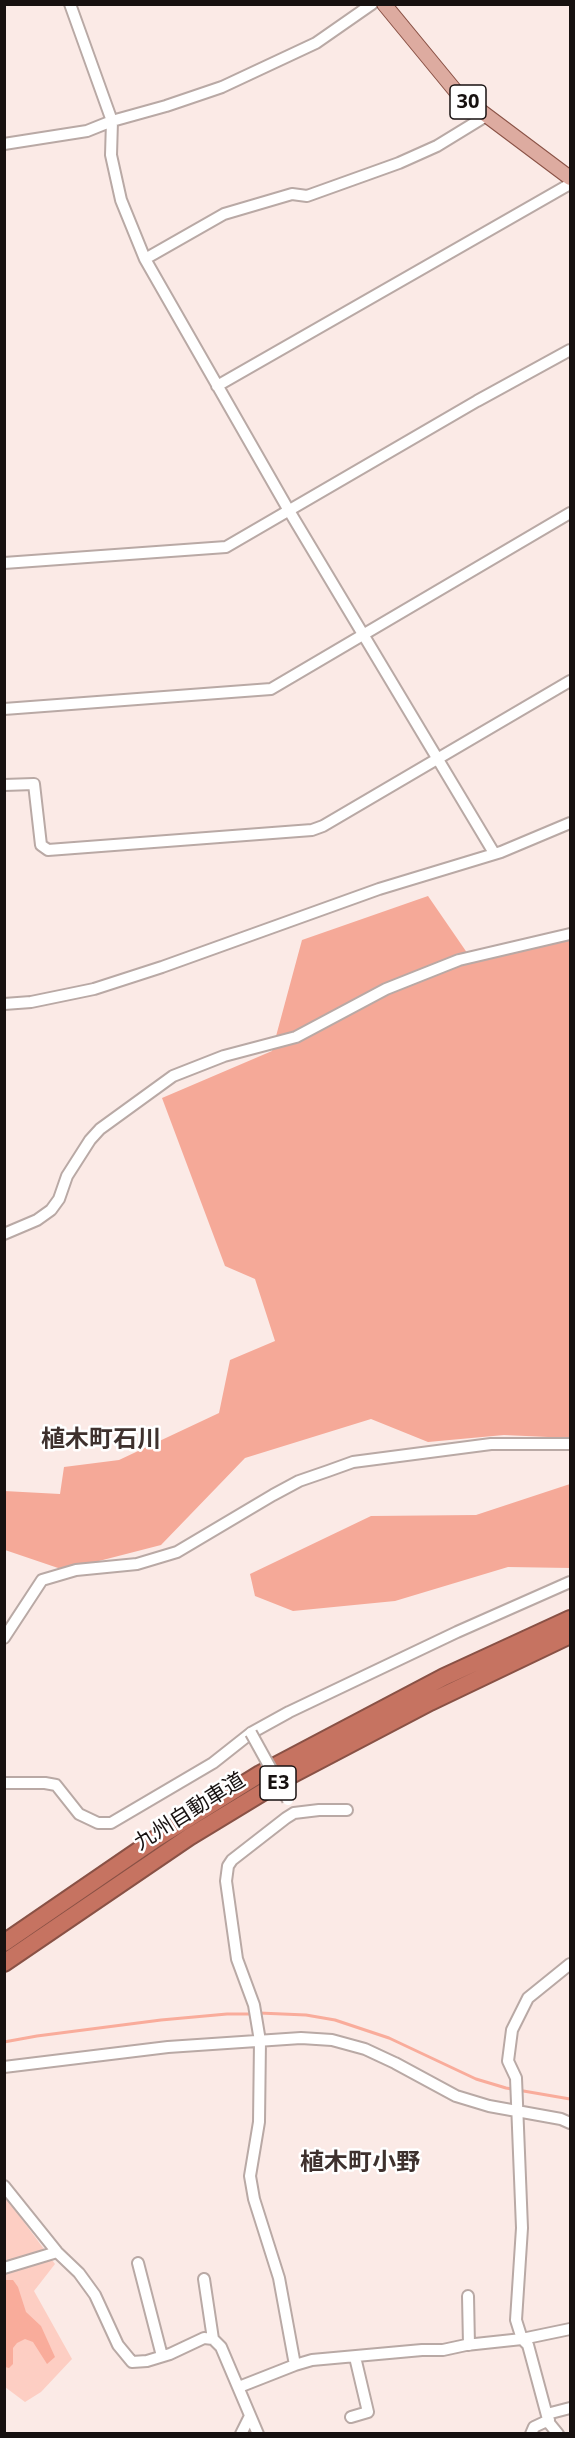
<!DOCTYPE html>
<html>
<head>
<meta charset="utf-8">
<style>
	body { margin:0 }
	#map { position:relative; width:575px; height:2438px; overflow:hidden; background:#fbeae6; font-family:"Open Sans",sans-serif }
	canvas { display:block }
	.frame { position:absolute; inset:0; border:6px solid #171110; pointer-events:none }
</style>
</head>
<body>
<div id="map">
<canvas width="575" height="2438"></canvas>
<div class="frame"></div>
</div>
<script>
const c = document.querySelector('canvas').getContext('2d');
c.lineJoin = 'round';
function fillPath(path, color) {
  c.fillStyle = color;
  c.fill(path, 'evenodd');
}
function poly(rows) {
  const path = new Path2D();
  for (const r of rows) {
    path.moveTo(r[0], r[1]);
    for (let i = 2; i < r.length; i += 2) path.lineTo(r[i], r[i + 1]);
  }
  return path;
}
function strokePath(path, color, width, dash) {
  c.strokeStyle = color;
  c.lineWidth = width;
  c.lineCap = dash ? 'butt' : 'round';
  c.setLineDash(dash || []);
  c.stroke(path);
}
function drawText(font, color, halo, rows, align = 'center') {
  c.font = font + ' "Open Sans","Noto Sans JP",sans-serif';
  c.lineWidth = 5;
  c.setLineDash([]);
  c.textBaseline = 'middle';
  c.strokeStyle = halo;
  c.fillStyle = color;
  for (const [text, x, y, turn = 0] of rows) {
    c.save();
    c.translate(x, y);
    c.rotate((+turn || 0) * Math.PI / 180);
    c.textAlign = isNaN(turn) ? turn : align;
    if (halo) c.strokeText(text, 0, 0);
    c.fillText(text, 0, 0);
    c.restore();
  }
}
fillPath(poly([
	[4,2195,55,2264,34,2291,72,2359,41,2392,25,2402,5,2387]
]), '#fdcec3');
fillPath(poly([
	[428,896,472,960,570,939,570,1438,504,1435,428,1442,371,1419,245,1458,161,1545,64,1570,5,1550,4,1491,60,1494,64,1467,119,1460,219,1413,230,1360,275,1341,255,1279,225,1266,162,1098,272,1051,302,940],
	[570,1484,570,1568,508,1567,395,1601,293,1611,255,1596,250,1574,371,1516,476,1515]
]), '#f5a998');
fillPath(poly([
	[6,2280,13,2280,18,2287,26,2312,41,2326,55,2357,47,2364,33,2342,25,2339,17,2343,13,2348,13,2364,9,2368,5,2367]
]), '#f9ac9b');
strokePath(poly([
	[259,2013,306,2015,335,2020,389,2038,476,2079,506,2088,570,2099],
	[4,2042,37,2036,161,2020,227,2014,253,2014]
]), '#f9ac9b', 3);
const minor = poly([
	[70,4,112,121,111,155,121,200,145,259,288,509,494,853],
	[4,144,87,131,112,121,166,106,222,87,316,43,372,4],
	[145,259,224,214,292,194,307,196,399,163,437,146,486,116],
	[217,386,570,184],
	[4,563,226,547,477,401,570,350],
	[4,709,271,689,570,513],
	[4,785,34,784,41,845,48,850,312,830,323,826,570,681],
	[4,1004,31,1002,94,989,162,967,379,889,501,852,570,823],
	[4,1234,37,1220,51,1210,59,1199,67,1176,90,1140,100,1129,173,1076,224,1056,296,1037,386,989,459,960,570,934],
	[4,1638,42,1580,76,1570,137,1564,177,1552,273,1495,299,1481,328,1471,353,1462,491,1444,570,1444],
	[4,1783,45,1783,56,1785,79,1814,98,1823,111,1823,213,1763,251,1733,289,1712,457,1632,570,1582],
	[4,2067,168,2047,301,2038,332,2040,365,2049,395,2063,456,2096,489,2106,561,2119,570,2123],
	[4,2186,57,2252,79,2273,95,2295,118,2345,132,2362,147,2361,170,2354,204,2338,213,2339,221,2347,258,2434],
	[138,2263,162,2356],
	[4,2268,57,2252],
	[204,2279,213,2339],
	[468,2296,469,2345],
	[295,2365,279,2278,254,2199,250,2176,259,2122,260,2041,254,2005,237,1959,226,1881,228,1866,232,1860,286,1818,294,1813,319,1810,347,1810],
	[239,2387,295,2365,312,2360,422,2350,443,2350,466,2345,522,2339,570,2329],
	[547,2414,570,2408],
	[351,2417,368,2412,355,2357],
	[241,2434,250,2416],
	[531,2434,534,2427,549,2420],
	[558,2434,549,2423,528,2345,522,2339,516,2320,522,2228,516,2078,508,2061,512,2030,528,1998,570,1964]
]);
const major = poly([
	[384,4,458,94,570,178]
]);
const highway = poly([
	[4,1943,157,1838,260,1774,444,1677,570,1619],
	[4,1963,189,1837,291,1775,430,1702,570,1635]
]);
strokePath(minor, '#b9a9a5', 14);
strokePath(major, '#895145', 16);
strokePath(highway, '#895145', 20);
strokePath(minor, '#fff', 10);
strokePath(major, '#ddaba0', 14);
strokePath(highway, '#c67361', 16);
const minorBridge = poly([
	[251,1733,288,1800]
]);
strokePath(minorBridge, '#b9a9a5', 14, []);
strokePath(minorBridge, '#fff', 10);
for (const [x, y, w] of [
	[468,102,36],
	[278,1783,36]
]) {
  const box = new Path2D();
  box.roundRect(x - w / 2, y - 17, w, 34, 4.5);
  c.fillStyle = '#fff';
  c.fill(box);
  strokePath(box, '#171110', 1.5);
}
drawText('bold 20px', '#171110', null, [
	["30",468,102],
	["E3",278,1783]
]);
drawText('21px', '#171110', '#fff', [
	["九州自動車道",190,1812,-32]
]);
drawText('bold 24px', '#3e312e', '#fff', [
	["植木町石川",101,1440],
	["植木町小野",360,2163]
]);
</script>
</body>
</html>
